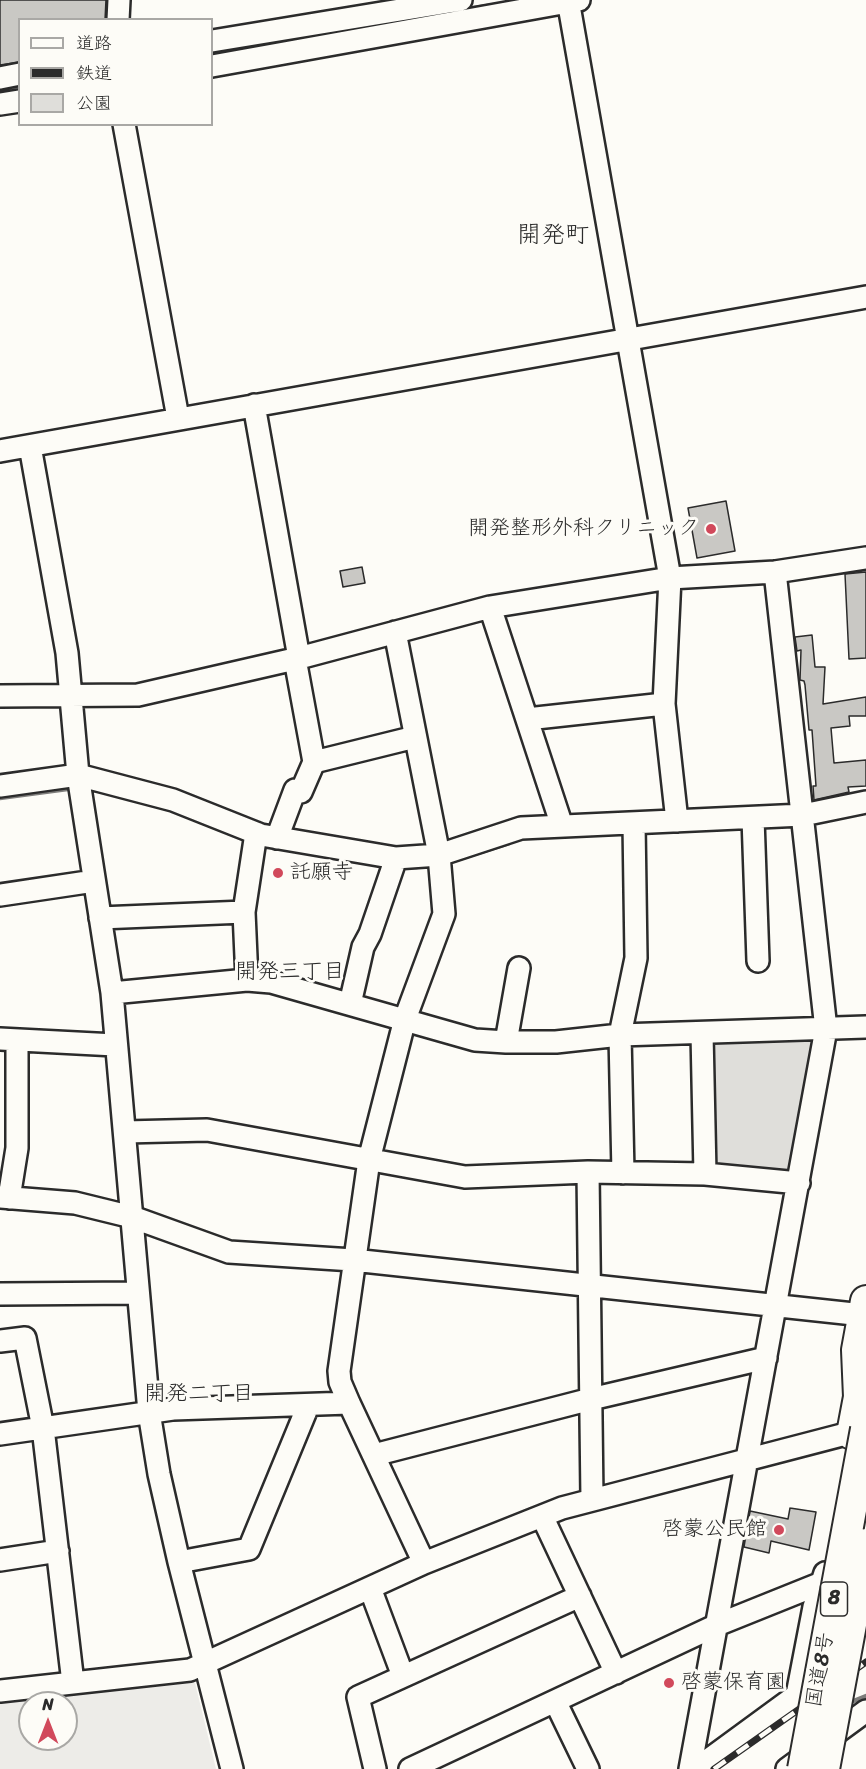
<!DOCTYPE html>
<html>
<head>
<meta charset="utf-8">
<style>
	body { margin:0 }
	#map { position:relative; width:866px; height:1769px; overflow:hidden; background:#fdfcf7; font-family:Sriracha,"Klee One",sans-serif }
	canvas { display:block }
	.legend { position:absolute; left:18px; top:18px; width:195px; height:108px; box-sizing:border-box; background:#fdfcf7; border:2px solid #a9a8a5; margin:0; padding:8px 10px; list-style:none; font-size:18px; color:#2b2b2b }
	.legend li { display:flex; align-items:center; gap:12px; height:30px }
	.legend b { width:30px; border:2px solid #a9a8a5 }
	.north { position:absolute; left:18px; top:1691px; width:60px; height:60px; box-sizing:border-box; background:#fdfcf7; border:2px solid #a9a8a5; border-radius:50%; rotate:0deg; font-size:16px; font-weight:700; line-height:24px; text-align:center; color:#2b2b2b }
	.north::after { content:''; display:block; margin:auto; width:21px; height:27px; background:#d1495b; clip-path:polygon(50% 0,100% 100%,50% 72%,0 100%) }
</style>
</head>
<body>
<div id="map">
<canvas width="866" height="1769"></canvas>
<ul class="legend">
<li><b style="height:8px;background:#fdfcf7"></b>道路</li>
<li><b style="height:8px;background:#2b2b2b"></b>鉄道</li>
<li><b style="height:16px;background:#dfdeda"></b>公園</li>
</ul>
<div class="north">N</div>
</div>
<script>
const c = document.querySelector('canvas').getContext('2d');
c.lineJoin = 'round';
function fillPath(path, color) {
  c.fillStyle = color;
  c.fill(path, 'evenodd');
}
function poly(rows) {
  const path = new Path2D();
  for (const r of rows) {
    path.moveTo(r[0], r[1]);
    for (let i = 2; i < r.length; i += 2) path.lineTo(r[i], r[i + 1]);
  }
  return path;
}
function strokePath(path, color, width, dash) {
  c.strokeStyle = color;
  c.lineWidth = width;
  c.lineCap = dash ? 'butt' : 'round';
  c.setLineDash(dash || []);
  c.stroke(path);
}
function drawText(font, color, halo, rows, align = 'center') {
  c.font = font + ' Sriracha,"Klee One",sans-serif';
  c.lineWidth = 6;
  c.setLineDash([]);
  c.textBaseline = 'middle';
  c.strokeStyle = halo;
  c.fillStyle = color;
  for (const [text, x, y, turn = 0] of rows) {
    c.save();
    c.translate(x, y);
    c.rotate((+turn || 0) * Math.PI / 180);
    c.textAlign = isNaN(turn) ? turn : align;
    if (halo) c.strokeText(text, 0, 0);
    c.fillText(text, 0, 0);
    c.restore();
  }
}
fillPath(poly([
	[186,1677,195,1683,216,1769,0,1769,0,1697],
	[30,1703,66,1703,66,1739,30,1739]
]), '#edece8');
fillPath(poly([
	[821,1029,799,1183,705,1174,705,1033]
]), '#dfdeda');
strokePath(poly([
	[461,10,494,5],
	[212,52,405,20],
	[0,90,20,86],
	[0,798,75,788],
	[446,863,509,843],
	[398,867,417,867],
	[846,1704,866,1696]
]), '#7e7d7b', 4.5);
const building = poly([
	[0,0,106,0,105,20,20,20,20,62,0,65,0,0],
	[726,501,735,551,697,558,688,508,726,501],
	[362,567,365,583,343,587,340,571,362,567],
	[866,572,866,658,849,659,845,574,866,572],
	[812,635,815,667,825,667,823,704,866,697,866,716,849,716,850,726,831,728,834,763,866,760,866,786,848,787,849,792,814,800,813,786,816,786,812,730,809,730,805,685,804,681,800,680,801,650,797,651,795,637,812,635],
	[790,1508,816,1512,809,1550,771,1541,769,1553,744,1547,750,1511,788,1519,790,1508]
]);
fillPath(building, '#c9c8c4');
strokePath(building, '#2b2b2b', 1.5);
const minor = poly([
	[568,0,670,578,664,704,677,821],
	[118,20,119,0],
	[212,41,461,0],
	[212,66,579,0],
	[0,78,20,74],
	[0,104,20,101],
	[124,124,178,418],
	[254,405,299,658],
	[30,446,67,653,78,775,112,993,149,1412,159,1474,179,1562,232,1769],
	[0,451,866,297],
	[490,607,562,826],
	[395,632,439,855,444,914,405,1019,369,1160,339,1371,340,1382,349,1403,424,1563],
	[0,696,138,695,299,658,490,607,670,578,775,572,866,558],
	[527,719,664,704],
	[314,762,415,737],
	[0,786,78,775,173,800,261,835,396,858,439,855,521,828,803,815,866,802],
	[753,818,758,961],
	[277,838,295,790,301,792,314,762,295,659],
	[0,895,94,881],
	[100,918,244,912],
	[247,980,244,912,256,833],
	[112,993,247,980,271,982,475,1040,506,1042,556,1042,620,1035,866,1027],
	[350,1004,363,947,370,934,396,858],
	[702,1033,705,1174],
	[0,1039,115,1045],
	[506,1042,519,968],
	[125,1132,207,1130,465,1177,588,1172,705,1174,799,1183],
	[588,1172,592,1499],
	[623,1173,620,1035,636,958,634,823],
	[0,1197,75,1203,132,1217,229,1252,353,1260,863,1315],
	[9,1198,17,1148,17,1040],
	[0,1294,138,1293],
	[0,1341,25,1338,43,1428,73,1683],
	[0,1434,173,1409,349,1403],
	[374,1455,591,1399,766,1358],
	[542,1516,616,1673],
	[0,1560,58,1551],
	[179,1562,249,1549,308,1406],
	[370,1588,403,1676],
	[0,1691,190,1670,424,1563,562,1508,865,1429],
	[555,1701,588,1769],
	[375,1769,358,1697,580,1596],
	[410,1769,717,1625,824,1582,849,1582],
	[690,1769,826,1029,775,572],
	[696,1769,797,1695,814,1607,825,1573],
	[787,1769,866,1711]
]);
const highway = poly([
	[852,1434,859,1397,857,1350,866,1301]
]);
strokePath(minor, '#2b2b2b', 26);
strokePath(highway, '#2b2b2b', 34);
strokePath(minor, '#fdfcf7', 21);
strokePath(highway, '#fdfcf7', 30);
const rail = poly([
	[714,1769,866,1662]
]);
strokePath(rail, '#2b2b2b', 7);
strokePath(rail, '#fdfcf7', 4.5, [14]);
const highwayBridge = poly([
	[803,1769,866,1429],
	[824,1769,866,1544]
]);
strokePath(highwayBridge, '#2b2b2b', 34, []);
strokePath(highwayBridge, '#fdfcf7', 30);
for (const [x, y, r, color] of [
	[711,529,6,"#d1495b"],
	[278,873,6,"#d1495b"],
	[779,1530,6,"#d1495b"],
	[669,1683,6,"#d1495b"]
]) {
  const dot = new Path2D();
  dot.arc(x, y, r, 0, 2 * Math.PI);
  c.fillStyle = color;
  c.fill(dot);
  strokePath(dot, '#fdfcf7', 2);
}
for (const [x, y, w] of [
	[834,1599,27]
]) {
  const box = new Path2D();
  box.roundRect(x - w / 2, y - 17, w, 34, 4.5);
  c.fillStyle = '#fdfcf7';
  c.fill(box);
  strokePath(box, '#2b2b2b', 1.5);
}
drawText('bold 20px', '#2b2b2b', null, [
	["8",834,1599]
]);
drawText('21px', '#2b2b2b', '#fdfcf7', [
	["開発整形外科クリニック",699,529],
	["託願寺",290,873,"left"],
	["啓蒙公民館",767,1530],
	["啓蒙保育園",681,1683,"left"]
], 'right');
drawText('21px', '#2b2b2b', '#fdfcf7', [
	["国道8号",821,1670,-80]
]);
drawText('22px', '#2b2b2b', '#fdfcf7', [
	["開発三丁目",290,972],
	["開発二丁目",199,1394]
]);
drawText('24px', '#2b2b2b', '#fdfcf7', [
	["開発町",553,236]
]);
</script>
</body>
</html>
